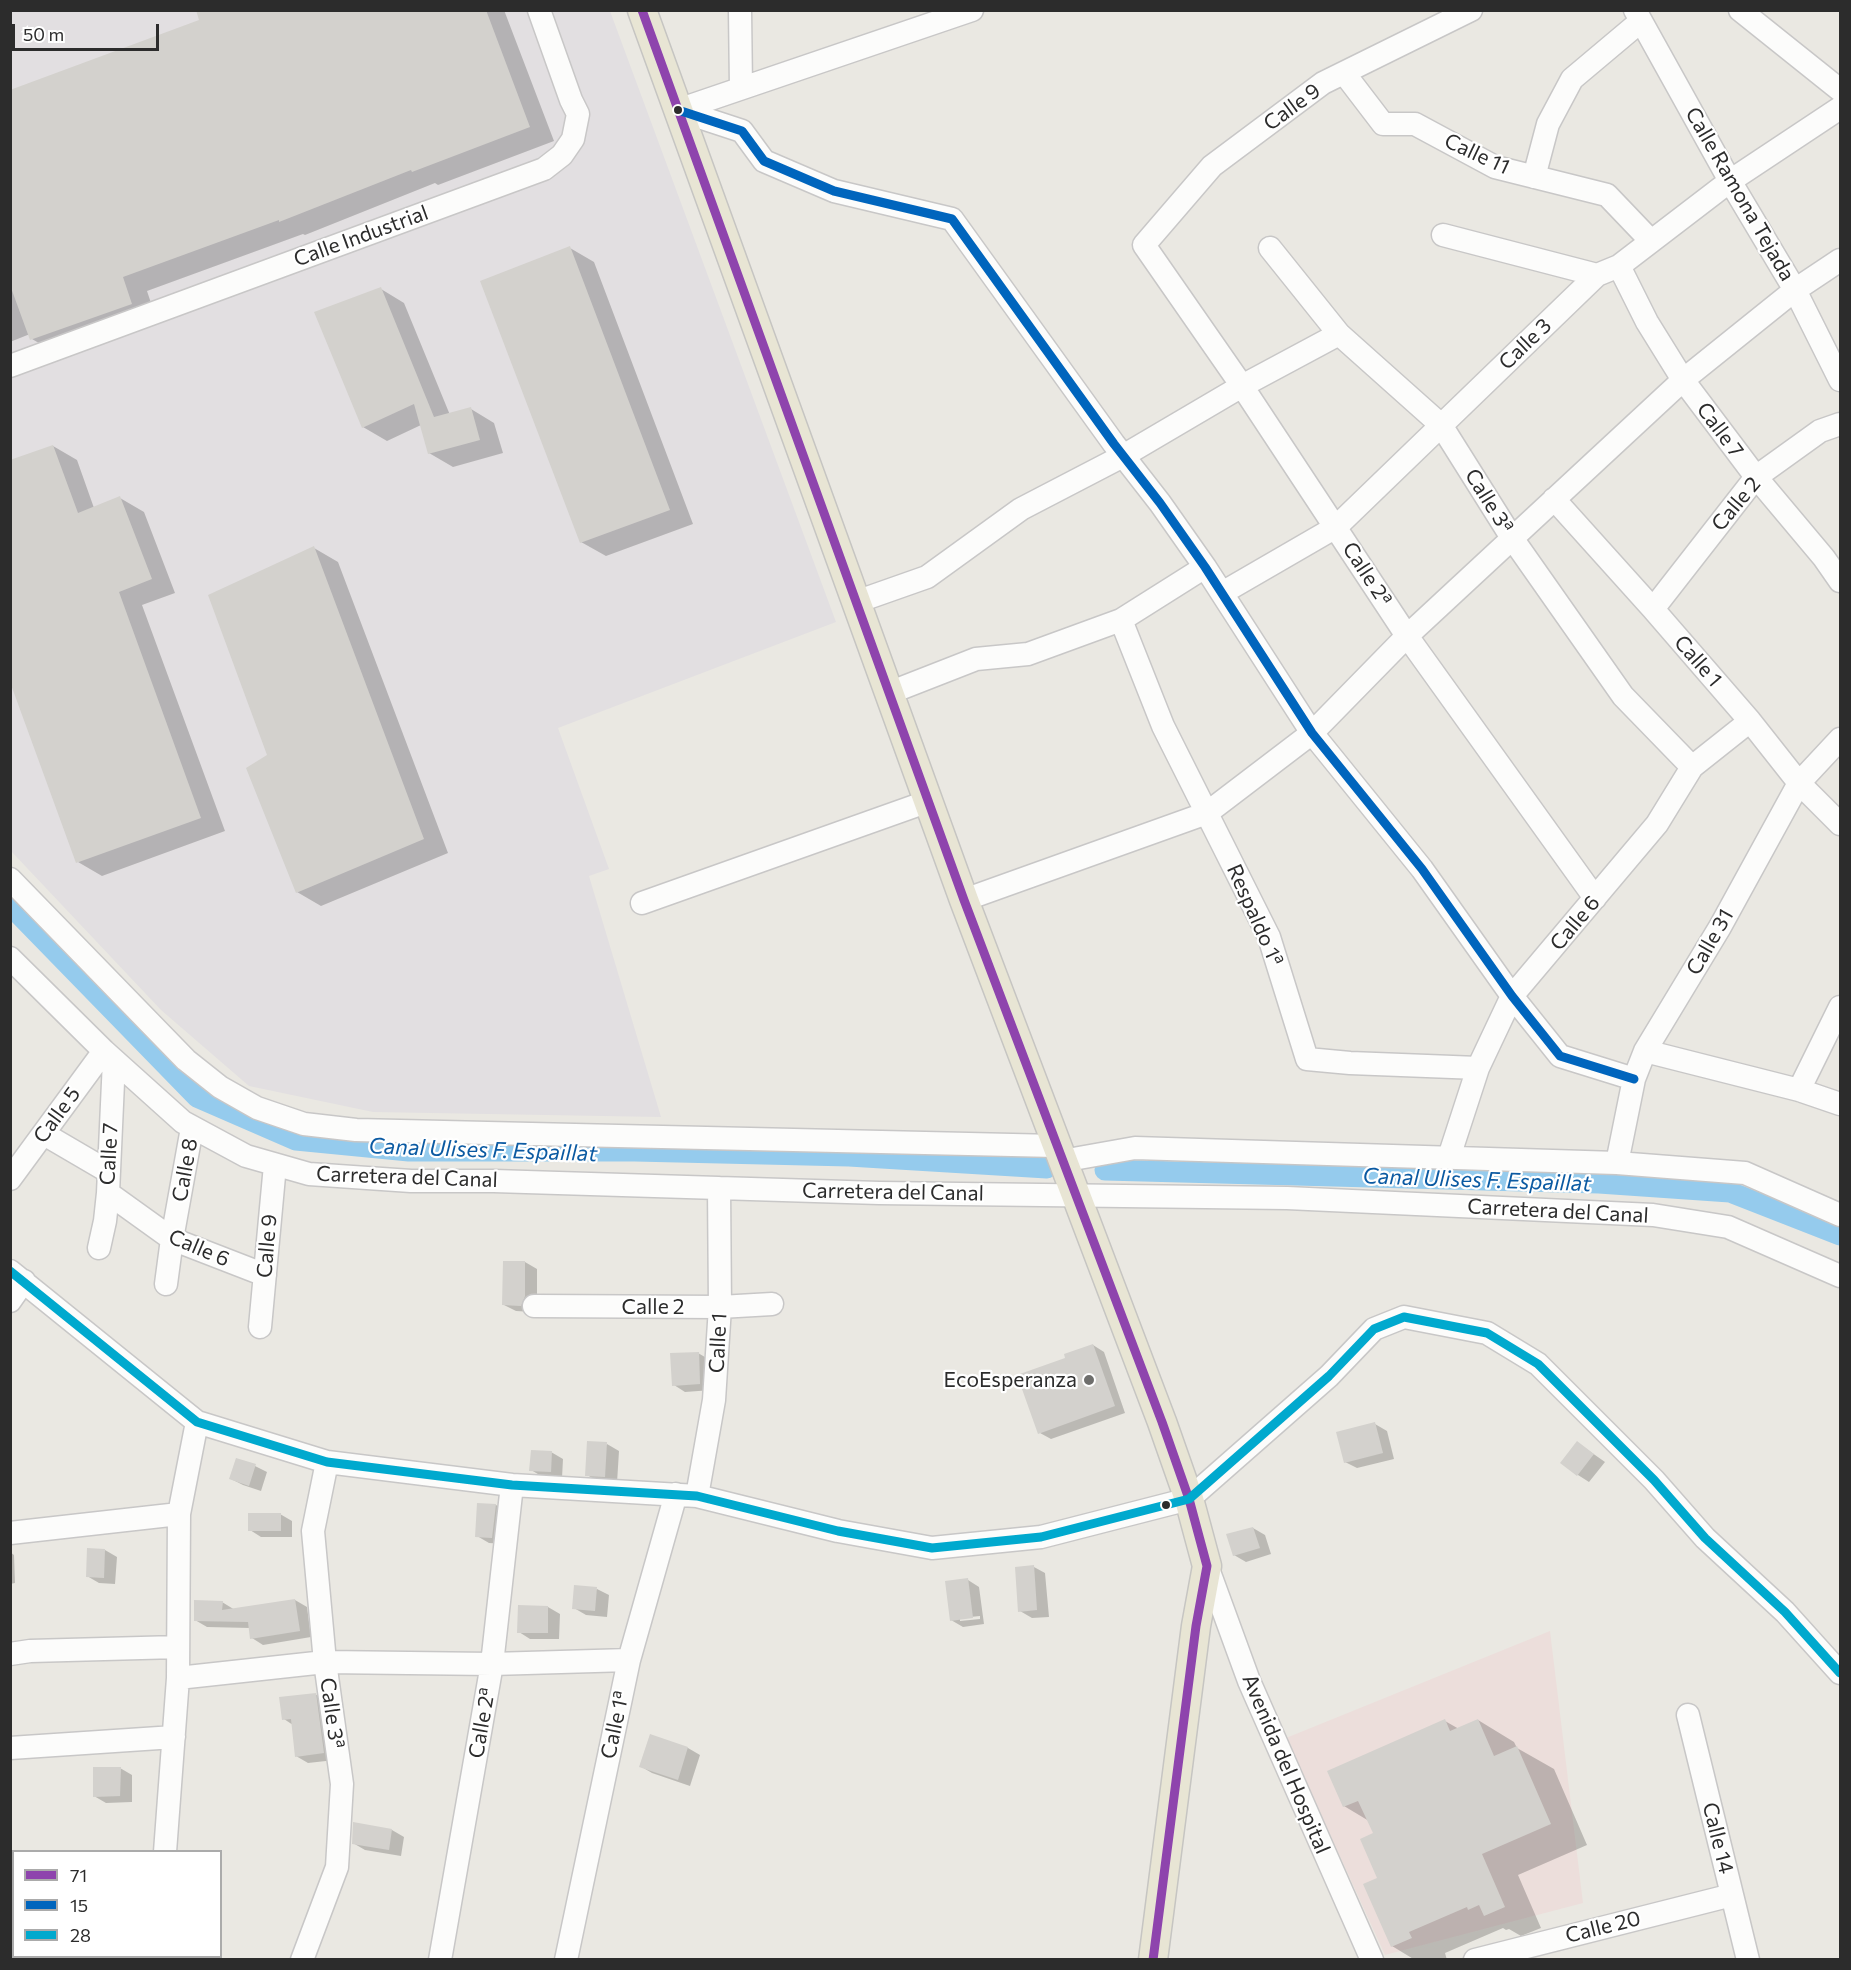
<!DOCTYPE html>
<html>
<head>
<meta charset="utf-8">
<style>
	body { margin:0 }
	#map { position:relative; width:1851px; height:1970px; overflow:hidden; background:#eae8e2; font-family:Commissioner,sans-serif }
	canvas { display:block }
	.frame { position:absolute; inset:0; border:12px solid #2c2c2c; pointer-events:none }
	.legend { position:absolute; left:12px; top:1850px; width:210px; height:108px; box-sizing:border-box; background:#fff; border:2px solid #ababab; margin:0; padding:8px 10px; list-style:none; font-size:18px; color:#2c2c2c }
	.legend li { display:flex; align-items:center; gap:12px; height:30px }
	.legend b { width:30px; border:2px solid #ababab }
	.scale { position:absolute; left:12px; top:24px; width:147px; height:27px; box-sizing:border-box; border:3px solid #2c2c2c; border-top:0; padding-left:8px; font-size:18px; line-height:21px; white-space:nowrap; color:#2c2c2c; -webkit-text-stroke:4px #fff; paint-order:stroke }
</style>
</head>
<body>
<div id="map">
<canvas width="1851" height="1970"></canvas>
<div class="frame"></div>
<ul class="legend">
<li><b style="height:8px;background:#8e44ad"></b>71</li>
<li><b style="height:8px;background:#0065bd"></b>15</li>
<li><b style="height:8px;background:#00a9ce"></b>28</li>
</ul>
<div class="scale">50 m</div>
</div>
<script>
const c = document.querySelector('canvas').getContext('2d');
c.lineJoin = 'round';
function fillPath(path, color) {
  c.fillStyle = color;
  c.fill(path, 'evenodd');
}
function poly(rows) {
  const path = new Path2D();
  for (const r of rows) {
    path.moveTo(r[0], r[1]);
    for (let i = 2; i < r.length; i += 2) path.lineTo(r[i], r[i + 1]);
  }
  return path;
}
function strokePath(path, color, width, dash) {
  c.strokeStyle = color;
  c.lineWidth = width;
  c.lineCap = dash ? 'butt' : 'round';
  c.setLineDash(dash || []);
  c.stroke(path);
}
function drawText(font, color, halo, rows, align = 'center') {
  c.font = font + ' Commissioner,sans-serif';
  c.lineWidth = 4.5;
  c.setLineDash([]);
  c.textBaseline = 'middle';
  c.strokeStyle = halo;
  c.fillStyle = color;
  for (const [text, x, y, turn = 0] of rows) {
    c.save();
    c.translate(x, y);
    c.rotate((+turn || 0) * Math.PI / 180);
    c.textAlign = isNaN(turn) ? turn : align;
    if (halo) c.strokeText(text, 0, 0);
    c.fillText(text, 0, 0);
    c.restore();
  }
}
fillPath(poly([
	[11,11,610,11,836,622,558,728,609,869,589,876,661,1117,373,1112,249,1086,161,1010,11,851]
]), '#e2dfe1');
fillPath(poly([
	[1550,1631,1583,1903,1385,1955,1286,1738]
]), '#ecdedb');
fillPath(poly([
	[197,10,504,10,554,141,438,185,435,183,305,235,303,234,147,291,156,318,56,353,32,339,30,334,10,342,10,91,201,21],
	[570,248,594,262,693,524,606,556,581,542],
	[381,289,404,303,450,415,471,409,494,423,503,453,453,467,429,453,421,425,387,441,363,427],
	[53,446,77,460,94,508,120,498,144,512,175,593,142,605,225,831,102,876,78,862],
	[314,548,338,562,448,853,321,906,297,892,269,756],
	[525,1262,537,1269,537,1303,533,1312,516,1311,504,1305],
	[1093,1345,1104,1352,1125,1413,1051,1439,1040,1433,1067,1358],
	[698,1353,710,1360,712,1390,685,1392,674,1385],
	[1375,1424,1387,1431,1394,1459,1357,1468,1345,1462],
	[1578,1443,1605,1462,1589,1482,1578,1475],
	[607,1444,619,1451,617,1483,599,1482,587,1475],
	[551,1452,563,1459,562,1478,543,1477,531,1470],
	[255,1466,267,1472,261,1491,243,1485,231,1479],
	[479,1504,496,1505,508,1512,504,1544,489,1543,477,1536],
	[280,1514,292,1521,292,1537,261,1537,250,1530],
	[1253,1528,1265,1535,1271,1554,1246,1562,1234,1555],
	[105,1550,117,1557,115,1584,99,1583,87,1576],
	[10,1552,14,1555,15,1583,10,1584],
	[1034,1567,1045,1573,1049,1617,1032,1618,1020,1611],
	[968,1580,979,1587,984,1624,963,1627,951,1620],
	[980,1616,980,1619,960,1621,960,1618],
	[597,1589,609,1595,607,1617,586,1615,574,1608],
	[295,1600,307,1607,311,1637,263,1645,252,1638,250,1628,207,1627,195,1620,222,1602,235,1610],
	[548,1607,560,1614,559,1639,530,1639,519,1632],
	[315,1694,327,1701,335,1760,308,1763,296,1756,293,1725,284,1719],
	[1478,1720,1514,1742,1517,1748,1554,1769,1587,1845,1518,1875,1541,1928,1521,1936,1509,1929,1506,1930,1503,1928,1445,1953,1447,1960,1415,1960,1392,1946,1379,1878,1375,1834,1369,1821,1344,1806,1445,1721,1459,1729],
	[651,1736,688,1748,700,1755,690,1786,652,1773,640,1766],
	[120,1768,132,1775,132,1802,106,1803,94,1796],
	[392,1830,404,1837,401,1856,365,1850,353,1843]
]), '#0003');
strokePath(poly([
	[10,905,197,1097,296,1140,409,1151,635,1151,849,1156,1047,1168],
	[1105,1170,1599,1183,1730,1192,1840,1235]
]), '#95cbed', 21);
fillPath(poly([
	[196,10,486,10,530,127,412,172,411,170,279,222,279,220,123,277,132,304,30,340,10,285,10,90,199,20],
	[570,246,670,510,580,543,480,281],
	[381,287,434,417,471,407,480,440,428,454,414,404,362,428,314,312],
	[53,445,78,513,120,496,152,579,119,592,201,818,76,863,10,682,10,460],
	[314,546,424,839,296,893,246,768,267,755,208,595],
	[503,1261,525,1261,525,1296,521,1306,502,1305],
	[1093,1344,1115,1406,1038,1434,1017,1375,1065,1358,1064,1354],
	[699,1352,700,1384,672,1386,670,1353],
	[1375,1422,1383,1453,1344,1463,1336,1432],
	[587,1441,607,1442,605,1477,585,1476],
	[1577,1441,1594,1454,1577,1476,1560,1463],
	[531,1450,552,1451,551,1472,529,1471],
	[236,1458,256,1464,249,1486,229,1479],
	[477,1503,496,1504,492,1538,475,1537],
	[248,1513,281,1513,281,1531,248,1531],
	[1253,1527,1260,1548,1233,1556,1226,1534],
	[87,1548,105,1549,104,1578,86,1577],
	[1034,1565,1037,1610,1018,1612,1015,1567],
	[968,1578,973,1618,950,1621,945,1581],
	[574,1585,597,1587,595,1611,572,1609],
	[295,1599,300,1631,250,1639,248,1622,194,1621,194,1600,223,1601,222,1610],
	[518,1605,548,1606,548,1633,517,1633],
	[316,1693,324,1753,295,1757,291,1719,282,1720,279,1697],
	[1445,1719,1450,1731,1478,1719,1494,1756,1517,1746,1551,1824,1482,1854,1505,1907,1484,1916,1479,1905,1468,1910,1467,1907,1409,1932,1412,1938,1391,1947,1363,1884,1377,1878,1360,1839,1373,1833,1358,1801,1343,1807,1327,1771],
	[650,1734,688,1747,678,1780,639,1767],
	[93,1767,121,1767,120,1796,93,1797],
	[353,1822,392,1829,389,1850,352,1844]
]), '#d3d1cd');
const minor = poly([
	[740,10,741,88],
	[1471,10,1323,83,1212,166,1144,245,1242,386,1407,636,1595,898],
	[1635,10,1730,181,1795,290,1840,380],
	[1740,10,1840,90],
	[1344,73,1383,124,1415,124,1495,167,1607,195,1651,241],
	[678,110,742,131,764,161,834,191,952,219,1114,444,1160,503,1205,567,1312,733,1422,869,1512,996,1560,1056,1634,1079],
	[678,110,972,10],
	[1534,177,1548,124,1572,79,1641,21],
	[1443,235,1597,275],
	[1270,248,1339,334,1441,425,1512,538,1623,696,1692,767],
	[1619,266,1647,322,1683,380,1756,477,1824,558,1840,581],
	[10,366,544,169,562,155,573,139,578,114,571,100,539,10],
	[1554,499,1653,609,1750,721,1799,783,1840,824],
	[1222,593,1336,527,1597,275,1619,266,1730,181,1840,108],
	[856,602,927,577,1021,509,1123,456,1242,386,1339,334],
	[1653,609,1756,477,1820,431,1840,424],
	[1121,620,1163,726,1269,937,1307,1059,1350,1063,1478,1068],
	[889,693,976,659,1028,654,1121,620,1205,567],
	[10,879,186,1060,220,1087,257,1108,304,1124,356,1130,1056,1146],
	[964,900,1207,813,1312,733,1407,636,1683,380,1795,290,1840,260],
	[642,903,929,801],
	[10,958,104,1051,183,1122,246,1156,309,1174,411,1181,494,1181,879,1193,1287,1198,1653,1215,1728,1227,1840,1276],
	[1645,1051,1799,1090,1840,1104],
	[1799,1090,1840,1007],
	[44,1134,109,1172],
	[1449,1157,1478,1068,1512,996,1657,824,1692,767,1750,721],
	[1062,1161,1135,1148,1617,1163,1745,1173,1840,1215],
	[1617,1163,1634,1079,1645,1051,1720,927,1799,783,1840,739],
	[10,1179,104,1051],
	[108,1193,172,1239,265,1275],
	[99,1248,105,1221,108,1193,114,1060],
	[10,1271,197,1422,327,1462,512,1485,697,1496,838,1531,932,1548,1041,1537,1189,1499,1329,1376,1374,1329,1404,1317,1487,1333,1538,1364,1654,1480,1705,1538,1785,1612,1840,1673],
	[166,1284,172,1239,192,1128],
	[10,1301,24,1281],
	[534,1306,720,1307,772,1304],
	[260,1327,275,1165],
	[697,1496,714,1400,720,1307,719,1188],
	[10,1533,179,1514],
	[1207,1566,1249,1681,1372,1960],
	[10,1654,30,1651,178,1647],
	[178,1678,325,1662,492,1664,629,1660],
	[1688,1715,1748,1960],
	[10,1748,174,1737],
	[165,1852,178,1678,179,1514,197,1422],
	[164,1956,165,1960],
	[302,1960,337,1867,342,1784,325,1662,313,1531,327,1462],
	[440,1960,492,1664,512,1485],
	[566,1960,629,1660,676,1494],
	[1475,1960,1732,1895]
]);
const major = poly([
	[642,10,964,900,1162,1422,1189,1499,1207,1566,1196,1626,1153,1960]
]);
strokePath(minor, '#c8c7c7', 25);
strokePath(major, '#c6c5c2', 31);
strokePath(minor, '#fcfcfb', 22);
strokePath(major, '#e8e5d4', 28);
strokePath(poly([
	[642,10,964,900,1162,1422,1189,1499,1207,1566,1196,1626,1153,1960]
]), '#8e44ad', 9);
strokePath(poly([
	[678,110,742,131,764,161,834,191,952,219,1114,444,1160,503,1205,567,1312,733,1422,869,1512,996,1560,1056,1634,1079]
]), '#0065bd', 9);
strokePath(poly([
	[10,1271,197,1422,327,1462,512,1485,697,1496,838,1531,932,1548,1041,1537,1189,1499,1329,1376,1374,1329,1404,1317,1487,1333,1538,1364,1654,1480,1705,1538,1785,1612,1840,1673]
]), '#00a9ce', 9);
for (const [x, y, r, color] of [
	[678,110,5,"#2c2c2c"],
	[1089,1380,6,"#6e6e6c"],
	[1166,1505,5,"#2c2c2c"]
]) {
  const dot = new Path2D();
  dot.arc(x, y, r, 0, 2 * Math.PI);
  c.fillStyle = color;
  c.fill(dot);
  strokePath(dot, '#fff', 2);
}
drawText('21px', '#2c2c2c', '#fff', [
	["Calle 9",1292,107,-36],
	["Calle 11",1477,154,25],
	["Calle Ramona Tejada",1740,194,60],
	["Calle Industrial",361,236,-20],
	["Calle 3",1525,344,-44],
	["Calle 7",1720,430,53],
	["Calle 3ª",1489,501,58],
	["Calle 2",1736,504,-50],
	["Calle 2ª",1367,574,57],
	["Calle 1",1698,661,49],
	["Respaldo 1ª",1255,915,66],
	["Calle 6",1575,923,-50],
	["Calle 31",1710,942,-60],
	["Calle 5",57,1115,-54],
	["Calle 7",109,1154,-87],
	["Calle 8",185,1170,-80],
	["Carretera del Canal",407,1177,2],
	["Carretera del Canal",893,1192,1],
	["Carretera del Canal",1558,1211,3],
	["Calle 9",267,1246,-85],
	["Calle 6",199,1248,23],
	["Calle 2",653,1307],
	["Calle 1",718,1343,-87],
	["Calle 3ª",332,1713,82],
	["Calle 2ª",482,1723,-80],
	["Calle 1ª",615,1725,-78],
	["Avenida del Hospital",1286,1764,67],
	["Calle 14",1718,1838,76],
	["Calle 20",1603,1927,-14]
]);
drawText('21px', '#2c2c2c', '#fff', [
	["EcoEsperanza",1077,1380]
], 'right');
drawText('italic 22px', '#0b5aa2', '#fff', [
	["Canal Ulises F. Espaillat",483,1150,2],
	["Canal Ulises F. Espaillat",1477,1180,2]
]);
</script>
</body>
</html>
